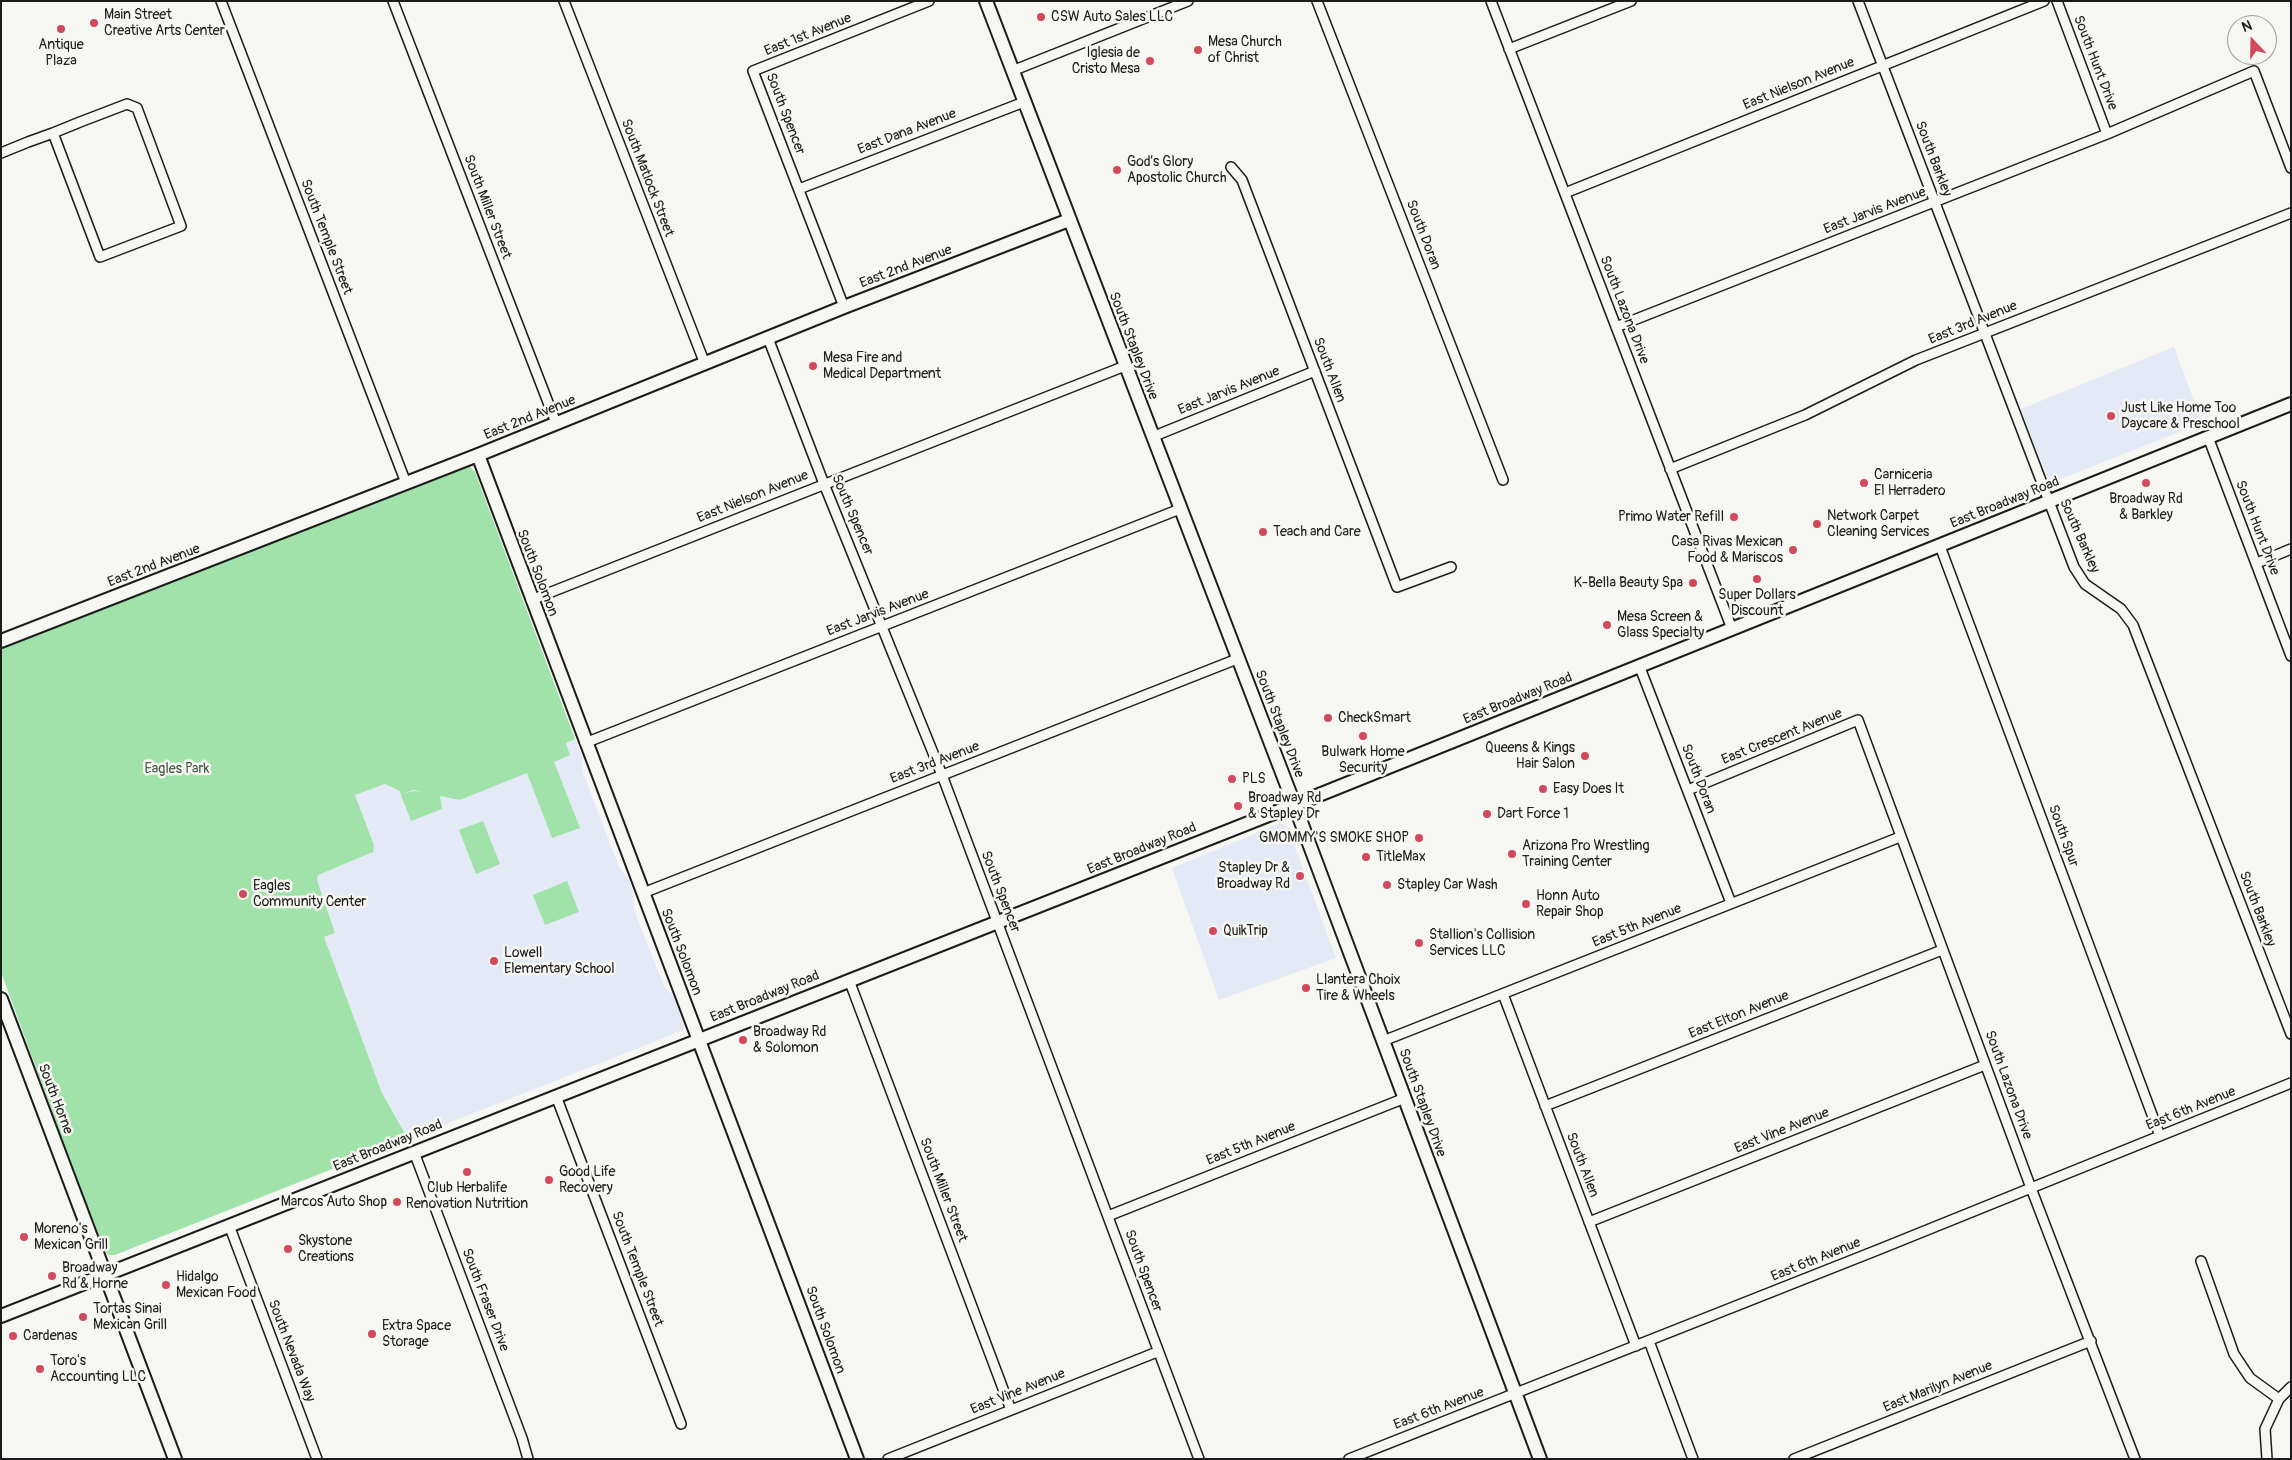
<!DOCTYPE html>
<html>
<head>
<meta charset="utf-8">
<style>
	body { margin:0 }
	#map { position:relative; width:2292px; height:1460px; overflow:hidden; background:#f6f6f2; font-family:Pangolin,sans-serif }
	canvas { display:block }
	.frame { position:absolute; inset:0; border:2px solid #1c1c1c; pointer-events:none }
	.north { position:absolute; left:2227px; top:15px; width:50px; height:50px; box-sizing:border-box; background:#f6f6f2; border:1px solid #9f9f9c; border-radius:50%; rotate:339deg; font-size:14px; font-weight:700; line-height:20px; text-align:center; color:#1c1c1c }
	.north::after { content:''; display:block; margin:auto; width:18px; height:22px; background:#d1495b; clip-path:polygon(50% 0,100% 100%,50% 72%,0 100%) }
</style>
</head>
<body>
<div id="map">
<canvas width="2292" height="1460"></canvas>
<div class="frame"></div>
<div class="north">N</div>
</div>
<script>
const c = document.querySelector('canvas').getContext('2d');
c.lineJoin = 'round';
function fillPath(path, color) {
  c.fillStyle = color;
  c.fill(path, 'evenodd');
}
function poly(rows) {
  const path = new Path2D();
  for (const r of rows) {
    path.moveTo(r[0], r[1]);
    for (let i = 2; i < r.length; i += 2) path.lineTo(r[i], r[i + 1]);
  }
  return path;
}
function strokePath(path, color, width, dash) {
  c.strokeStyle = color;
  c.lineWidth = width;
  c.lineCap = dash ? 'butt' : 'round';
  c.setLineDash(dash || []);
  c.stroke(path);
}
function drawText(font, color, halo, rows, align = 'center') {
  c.font = font + ' Pangolin,sans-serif';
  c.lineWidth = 5;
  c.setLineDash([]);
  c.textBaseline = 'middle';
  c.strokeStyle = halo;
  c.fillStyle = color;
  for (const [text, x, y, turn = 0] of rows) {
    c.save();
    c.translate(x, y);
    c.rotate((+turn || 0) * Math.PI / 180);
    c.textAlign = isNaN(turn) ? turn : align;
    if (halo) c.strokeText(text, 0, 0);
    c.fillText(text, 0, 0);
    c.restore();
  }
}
fillPath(poly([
	[2174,347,2202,423,2058,480,2051,480,2046,475,2021,409],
	[575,739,582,757,583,773,619,867,628,878,633,892,634,910,664,986,673,995,685,1027,681,1031,408,1139,382,1093,324,937,335,933,317,880,318,874,373,852,374,845,355,795,385,784,400,791,413,790,460,800,570,755,566,743],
	[1281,823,1288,828,1336,958,1219,1000,1172,868]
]), '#e3eaf5');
fillPath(poly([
	[469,466,475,472,575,739,566,743,570,755,554,762,580,828,552,838,527,773,460,800,440,796,442,809,411,821,401,795,413,791,423,792,413,790,401,795,400,791,385,784,355,795,374,845,373,852,318,875,317,880,335,933,324,937,382,1093,408,1139,115,1255,109,1255,102,1249,1,972,1,649],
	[483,821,500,864,476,874,459,830],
	[567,881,579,912,545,925,533,895]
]), '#a1e2ab');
const street = poly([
	[221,1,406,483],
	[393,1,556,423],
	[564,1,705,364],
	[1317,1,1503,480],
	[1491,1,1732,629],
	[1858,1,2074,567,2085,584,2121,609,2133,625,2291,1034],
	[2057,1,2107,134],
	[1509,49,1631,1],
	[1012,71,1188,1],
	[1,153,28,142,53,133,80,122,101,114,127,104,137,108,181,226,100,257,53,133],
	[1231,167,1242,180,1397,587,1451,567],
	[799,189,1024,102],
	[1565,193,2044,1],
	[844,307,753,71,929,1],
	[1616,327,2107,134,2254,71,2291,168],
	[768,338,824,484,942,775,1199,1459],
	[1152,437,1315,371],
	[2208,437,2291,656],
	[1670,469,1805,415,1916,360,2291,213],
	[1940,546,2160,1136],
	[2257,563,2291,549],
	[531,600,1125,366],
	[1639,665,1731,903],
	[585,743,1180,509],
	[1688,790,1858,720,2031,1188,2135,1459],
	[643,893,1237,659],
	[849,980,1011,1410],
	[1503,994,1636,1346],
	[1383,1041,1900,837],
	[556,1096,681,1424],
	[1545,1106,1942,950],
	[414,1152,522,1438,528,1459],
	[1108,1216,1405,1098],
	[1589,1222,1985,1065],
	[229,1225,317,1459],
	[2201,1261,2234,1354,2250,1378,2279,1399],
	[1649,1341,1693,1459],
	[888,1459,1157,1352],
	[1349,1459,1880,1249,2291,1083],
	[1794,1459,2091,1341],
	[2267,1459,2265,1429,2279,1399,2291,1387]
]);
const secondary = poly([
	[986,1,1301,822,1540,1459],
	[478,455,857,1459],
	[1,641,478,455,844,307,1069,220],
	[1,999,175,1459],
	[1,1316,1294,805,2291,404]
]);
strokePath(street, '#1c1c1c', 12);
strokePath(secondary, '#1c1c1c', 16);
strokePath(street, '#f6f6f2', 9);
strokePath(secondary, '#f6f6f2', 12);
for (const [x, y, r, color] of [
	[1041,17,5,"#d1495b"],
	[94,23,5,"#d1495b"],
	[61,29,5,"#d1495b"],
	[1198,50,5,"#d1495b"],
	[1150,61,5,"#d1495b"],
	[1117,170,5,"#d1495b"],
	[813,366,5,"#d1495b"],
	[2111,416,5,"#d1495b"],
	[1864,483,5,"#d1495b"],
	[2146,483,5,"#d1495b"],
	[1734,517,5,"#d1495b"],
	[1817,524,5,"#d1495b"],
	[1263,532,5,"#d1495b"],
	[1793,550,5,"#d1495b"],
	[1757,579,5,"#d1495b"],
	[1693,583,5,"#d1495b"],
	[1607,625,5,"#d1495b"],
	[1328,718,5,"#d1495b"],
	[1363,736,5,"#d1495b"],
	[1585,756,5,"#d1495b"],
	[1232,779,5,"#d1495b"],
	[1543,789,5,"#d1495b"],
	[1238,806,5,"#d1495b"],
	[1487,814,5,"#d1495b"],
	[1419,838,5,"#d1495b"],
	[1512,854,5,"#d1495b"],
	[1366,857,5,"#d1495b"],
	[1300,876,5,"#d1495b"],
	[1387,885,5,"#d1495b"],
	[243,894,5,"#d1495b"],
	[1526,904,5,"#d1495b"],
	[1213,931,5,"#d1495b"],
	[1419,943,5,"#d1495b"],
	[494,961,5,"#d1495b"],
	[1306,988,5,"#d1495b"],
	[743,1040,5,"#d1495b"],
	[467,1172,5,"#d1495b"],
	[549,1180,5,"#d1495b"],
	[397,1202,5,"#d1495b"],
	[24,1237,5,"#d1495b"],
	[288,1249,5,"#d1495b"],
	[52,1276,5,"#d1495b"],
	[166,1285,5,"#d1495b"],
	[83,1317,5,"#d1495b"],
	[372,1334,5,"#d1495b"],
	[13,1336,5,"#d1495b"],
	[40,1369,5,"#d1495b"]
]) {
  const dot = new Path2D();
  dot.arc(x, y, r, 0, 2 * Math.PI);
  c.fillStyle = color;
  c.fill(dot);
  strokePath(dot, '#f6f6f2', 2);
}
drawText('14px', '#1c1c1c', '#f6f6f2', [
	["Main Street",104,15],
	["Creative Arts Center",104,31],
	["CSW Auto Sales LLC",1051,17],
	["Mesa Church",1208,42],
	["of Christ",1208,58],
	["Antique",61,45,"center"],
	["Plaza",61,61,"center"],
	["Iglesia de",1140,53,"right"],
	["Cristo Mesa",1140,69,"right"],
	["God’s Glory",1127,162],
	["Apostolic Church",1127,178],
	["Mesa Fire and",823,358],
	["Medical Department",823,374],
	["Just Like Home Too",2121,408],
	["Daycare & Preschool",2121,424],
	["Carniceria",1874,475],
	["El Herradero",1874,491],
	["Broadway Rd",2146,499,"center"],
	["& Barkley",2146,515,"center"],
	["Network Carpet",1827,516],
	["Cleaning Services",1827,532],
	["Primo Water Refill",1724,517,"right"],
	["Teach and Care",1273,532],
	["Casa Rivas Mexican",1783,542,"right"],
	["Food & Mariscos",1783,558,"right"],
	["K-Bella Beauty Spa",1683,583,"right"],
	["Super Dollars",1757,595,"center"],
	["Discount",1757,611,"center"],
	["Mesa Screen &",1617,617],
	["Glass Specialty",1617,633],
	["CheckSmart",1338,718],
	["Queens & Kings",1575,748,"right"],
	["Hair Salon",1575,764,"right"],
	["Bulwark Home",1363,752,"center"],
	["Security",1363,768,"center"],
	["PLS",1242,779],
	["Easy Does It",1553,789],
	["Broadway Rd",1248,798],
	["& Stapley Dr",1248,814],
	["Dart Force 1",1497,814],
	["GMOMMY'S SMOKE SHOP",1409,838,"right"],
	["Arizona Pro Wrestling",1522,846],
	["Training Center",1522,862],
	["TitleMax",1376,857],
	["Stapley Dr &",1290,868,"right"],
	["Broadway Rd",1290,884,"right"],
	["Stapley Car Wash",1397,885],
	["Eagles",253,886],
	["Community Center",253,902],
	["Honn Auto",1536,896],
	["Repair Shop",1536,912],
	["QuikTrip",1223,931],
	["Stallion's Collision",1429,935],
	["Services LLC",1429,951],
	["Lowell",504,953],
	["Elementary School",504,969],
	["Llantera Choix",1316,980],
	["Tire & Wheels",1316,996],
	["Broadway Rd",753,1032],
	["& Solomon",753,1048],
	["Good Life",559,1172],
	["Recovery",559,1188],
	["Club Herbalife",467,1188,"center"],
	["Renovation Nutrition",467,1204,"center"],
	["Marcos Auto Shop",387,1202,"right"],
	["Moreno's",34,1229],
	["Mexican Grill",34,1245],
	["Skystone",298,1241],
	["Creations",298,1257],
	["Broadway",62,1268],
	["Rd & Horne",62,1284],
	["Hidalgo",176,1277],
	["Mexican Food",176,1293],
	["Tortas Sinai",93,1309],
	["Mexican Grill",93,1325],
	["Extra Space",382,1326],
	["Storage",382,1342],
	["Cardenas",23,1336],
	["Toro's",50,1361],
	["Accounting LLC",50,1377]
], 'left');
drawText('14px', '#1c1c1c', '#f6f6f2', [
	["East 1st Avenue",808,35,-22],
	["South Hunt Drive",2095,63,69],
	["East Nielson Avenue",1799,84,-22],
	["South Spencer",785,114,69],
	["East Dana Avenue",907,132,-21],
	["South Barkley",1933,159,69],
	["South Matlock Street",647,178,69],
	["South Miller Street",487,207,69],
	["East Jarvis Avenue",1875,211,-21],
	["South Doran",1423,235,69],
	["South Temple Street",326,237,69],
	["East 2nd Avenue",906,267,-21],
	["South Lazona Drive",1624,310,69],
	["East 3rd Avenue",1973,323,-22],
	["South Stapley Drive",1133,346,69],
	["South Allen",1329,370,69],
	["East Jarvis Avenue",1229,391,-22],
	["East 2nd Avenue",530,418,-22],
	["East Nielson Avenue",753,497,-22],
	["East Broadway Road",2005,503,-22],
	["South Spencer",852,515,67],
	["South Hunt Drive",2257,528,69],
	["South Barkley",2079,536,66],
	["East 2nd Avenue",154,566,-21],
	["South Solomon",537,573,69],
	["East Jarvis Avenue",878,613,-21],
	["East Broadway Road",1518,699,-22],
	["South Stapley Drive",1279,724,69],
	["East Crescent Avenue",1782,737,-22],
	["East 3rd Avenue",935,763,-21],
	["South Doran",1698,779,69],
	["South Spur",2063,836,70],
	["East Broadway Road",1142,849,-22],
	["South Spencer",1000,892,69],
	["South Barkley",2257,909,69],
	["East 5th Avenue",1637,926,-22],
	["South Solomon",681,952,69],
	["East Broadway Road",765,997,-22],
	["East Elton Avenue",1739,1015,-22],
	["South Lazona Drive",2008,1085,70],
	["South Horne",55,1099,69],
	["South Stapley Drive",1422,1103,70],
	["East 6th Avenue",2191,1109,-22],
	["East Vine Avenue",1782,1131,-22],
	["East 5th Avenue",1251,1144,-22],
	["East Broadway Road",388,1146,-22],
	["South Allen",1582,1165,69],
	["South Miller Street",943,1190,69],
	["East 6th Avenue",1816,1260,-22],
	["South Temple Street",637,1269,69],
	["South Spencer",1143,1271,70],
	["South Fraser Drive",485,1300,69],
	["South Solomon",825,1330,70],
	["South Nevada Way",291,1351,69],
	["East Marilyn Avenue",1938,1387,-22],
	["East Vine Avenue",1018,1392,-22],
	["East 6th Avenue",1439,1409,-21]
]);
drawText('14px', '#445747', '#f6f6f2', [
	["Eagles Park",177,769]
]);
</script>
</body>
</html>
